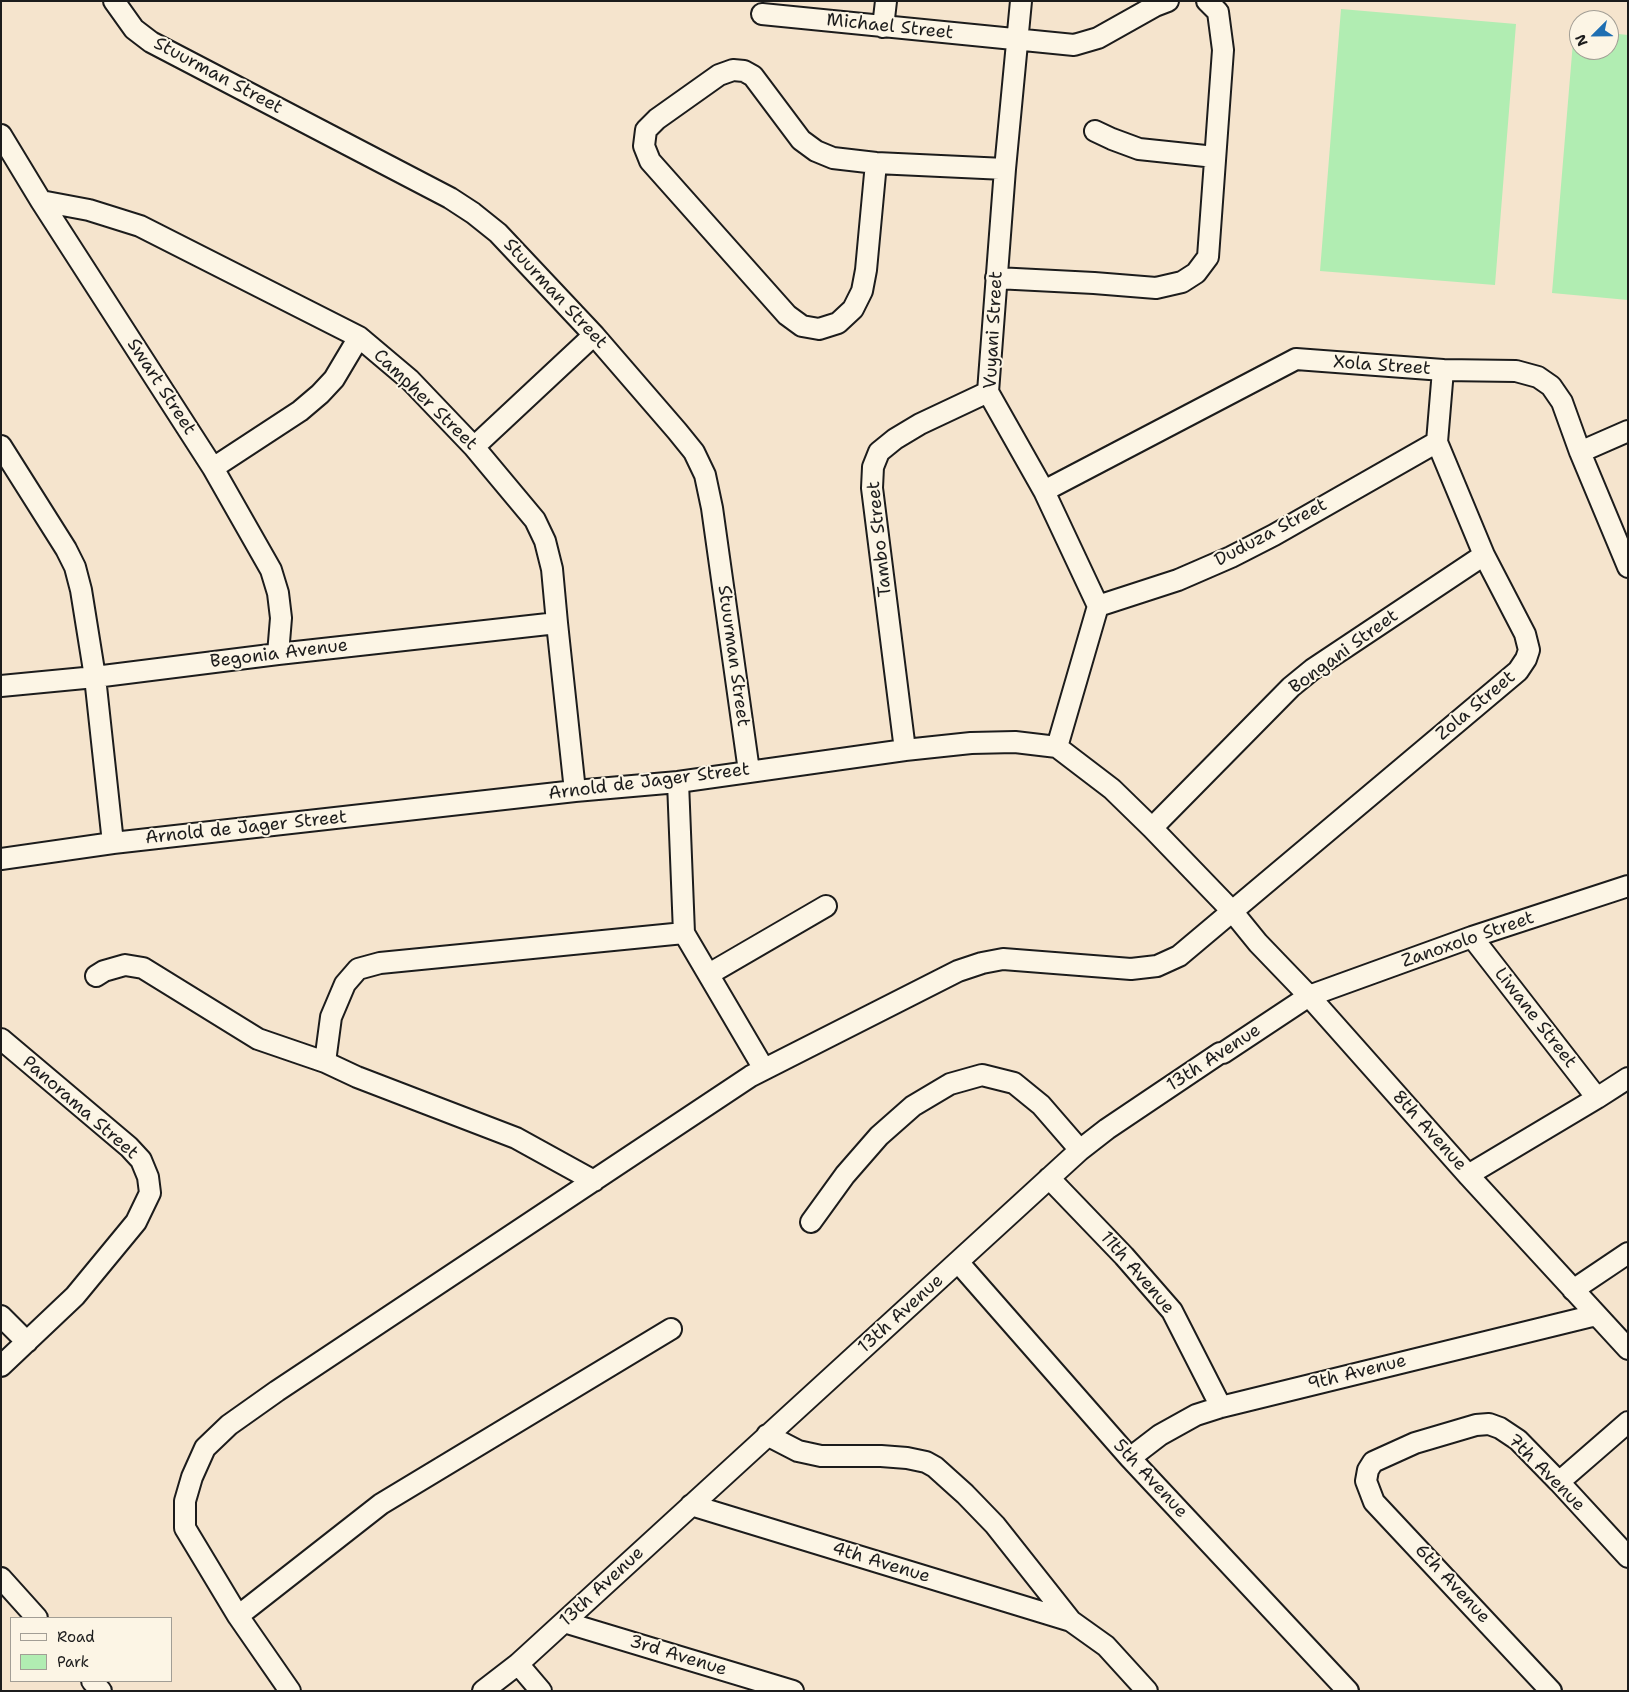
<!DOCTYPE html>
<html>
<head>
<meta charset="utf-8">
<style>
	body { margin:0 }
	#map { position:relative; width:1629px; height:1692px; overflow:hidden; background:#f5e4cd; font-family:"Shantell Sans",sans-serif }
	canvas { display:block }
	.frame { position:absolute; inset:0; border:2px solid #1c1c1c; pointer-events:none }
	.legend { position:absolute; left:10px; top:1617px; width:162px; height:65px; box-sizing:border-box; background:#fcf5e5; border:1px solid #a29e95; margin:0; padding:6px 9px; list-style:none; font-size:15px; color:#1c1c1c }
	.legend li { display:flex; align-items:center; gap:10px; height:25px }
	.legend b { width:25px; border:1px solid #a29e95 }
	.north { position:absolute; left:1569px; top:10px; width:50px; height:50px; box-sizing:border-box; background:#fcf5e5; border:1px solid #a29e95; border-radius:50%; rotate:247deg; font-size:14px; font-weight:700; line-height:20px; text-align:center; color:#1c1c1c }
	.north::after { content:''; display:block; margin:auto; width:18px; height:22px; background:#1f6fb2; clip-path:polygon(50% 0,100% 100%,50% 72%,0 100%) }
</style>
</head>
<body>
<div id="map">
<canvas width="1629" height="1692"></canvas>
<div class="frame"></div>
<ul class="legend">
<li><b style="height:6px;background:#fcf5e5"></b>Road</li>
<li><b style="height:14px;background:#b1edb2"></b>Park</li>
</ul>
<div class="north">N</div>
</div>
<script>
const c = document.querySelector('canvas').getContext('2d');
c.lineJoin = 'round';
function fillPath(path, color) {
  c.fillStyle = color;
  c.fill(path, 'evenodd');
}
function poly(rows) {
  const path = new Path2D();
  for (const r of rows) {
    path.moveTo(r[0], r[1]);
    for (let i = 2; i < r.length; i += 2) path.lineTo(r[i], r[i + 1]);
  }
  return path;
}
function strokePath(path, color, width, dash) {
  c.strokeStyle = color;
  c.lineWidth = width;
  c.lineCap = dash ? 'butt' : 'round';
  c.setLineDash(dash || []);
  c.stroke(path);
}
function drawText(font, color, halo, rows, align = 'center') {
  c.font = font + ' "Shantell Sans",sans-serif';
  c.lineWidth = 4;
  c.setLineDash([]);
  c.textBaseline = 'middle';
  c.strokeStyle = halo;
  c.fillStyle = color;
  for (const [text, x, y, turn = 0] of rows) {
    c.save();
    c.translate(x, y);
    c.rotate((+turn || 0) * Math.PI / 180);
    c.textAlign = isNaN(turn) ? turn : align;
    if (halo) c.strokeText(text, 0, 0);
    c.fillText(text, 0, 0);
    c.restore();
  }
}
fillPath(poly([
	[1341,9,1516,24,1495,285,1320,271],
	[1574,30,1579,31,1579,50,1609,50,1609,33,1628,35,1628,300,1552,293]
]), '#b1edb2');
const minor = poly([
	[114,1,134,29,151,42,450,198,473,213,498,233,594,335,677,431,694,452,705,475,712,508,749,771],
	[1021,1,1005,169,988,392,1044,491,1098,606,1057,747],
	[762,14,1074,45,1098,38,1155,6,1168,1],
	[883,27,886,1],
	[1095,131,1112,139,1139,149,1215,157],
	[1,135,41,201,213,468,271,570,278,593,281,618,278,654],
	[876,163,866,270,862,291,853,309,838,323,819,329,802,326,787,315,650,161,644,146,646,130,657,119,719,75,733,70,744,71,753,76,801,140,816,151,833,158,876,163,1005,169],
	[41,201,89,210,140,226,359,337,410,380,474,447,535,520,545,541,552,569,557,623,575,791],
	[996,278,1094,283,1156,288,1182,282,1196,273,1208,257,1223,50,1218,12,1207,1],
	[1,446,66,549,75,567,81,590,95,677,113,843],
	[474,447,594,335],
	[1580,452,1628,431],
	[213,468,300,411,320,394,334,379,359,337],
	[1044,491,1296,359,1443,370,1516,371,1538,377,1551,386,1562,402,1580,452,1628,567],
	[1098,606,1178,580,1231,557,1274,535,1437,442],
	[1,686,95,677,278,654,557,623],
	[905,750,872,488,873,467,879,452,895,439,920,424,988,392],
	[678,782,684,933,764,1069],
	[1152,828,1291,687,1313,669,1484,555],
	[1,859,113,843,575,791,678,782,905,750,971,743,1015,742,1057,747,1112,789,1152,828,1232,911,1258,943,1309,996,1468,1175,1628,1349],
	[1472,937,1597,1098],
	[709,974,826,906],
	[96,976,104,971,125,965,143,968,258,1039,325,1062],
	[1,1039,129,1147,141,1160,148,1177,150,1193,136,1222,75,1296,1,1366],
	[1468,1175,1597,1098,1628,1078],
	[1049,1178,1124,1256,1172,1311,1221,1407],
	[594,1181,516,1138,357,1077,325,1062,331,1017,345,984,358,969,380,963,684,933],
	[811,1222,845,1175,879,1136,913,1106,950,1084,982,1075,1014,1083,1041,1105,1080,1150],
	[958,1262,1130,1458,1348,1691],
	[1573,1290,1628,1253],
	[1,1316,27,1342],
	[767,1435,798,1451,821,1456,881,1456,907,1458,926,1462,935,1467,965,1494,995,1525,1071,1621],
	[1130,1458,1160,1435,1196,1415,1221,1407,1596,1315],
	[1559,1482,1628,1422],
	[691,1505,1071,1621,1106,1646,1147,1691],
	[1,1578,37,1618],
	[238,1616,381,1504,671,1329],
	[564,1622,793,1691],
	[518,1664,541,1691],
	[92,1681,101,1691],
	[290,1691,238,1616,185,1528,185,1501,192,1477,205,1448,229,1425,277,1391,751,1076,958,971,982,963,1003,959,1131,969,1157,966,1179,956,1518,671,1526,659,1529,650,1525,634,1484,555,1437,442,1443,370],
	[483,1691,518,1664,1080,1150,1107,1129,1220,1053,1223,1053,1309,996,1472,937,1628,886],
	[1551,1691,1374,1502,1366,1481,1368,1470,1373,1462,1415,1443,1476,1425,1489,1424,1500,1428,1518,1440,1559,1482,1628,1557]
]);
strokePath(minor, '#1c1c1c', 24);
strokePath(minor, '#fcf5e5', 20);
drawText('18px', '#1c1c1c', '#fcf5e5', [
	["Michael Street",890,27,6],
	["Stuurman Street",218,76,28],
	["Stuurman Street",555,294,47],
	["Vuyani Street",994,330,-87],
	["Xola Street",1382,366,4],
	["Swart Street",161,387,57],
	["Campher Street",425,400,44],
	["Duduza Street",1271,533,-28],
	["Tambo Street",880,539,-96],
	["Bongani Street",1344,652,-36],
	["Begonia Avenue",279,654,-7],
	["Stuurman Street",733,656,82],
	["Zola Street",1476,706,-40],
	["Arnold de Jager Street",649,782,-7],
	["Arnold de Jager Street",246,828,-6],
	["Zanoxolo Street",1468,940,-19],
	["Liwane Street",1535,1018,52],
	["13th Avenue",1214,1058,-33],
	["Panorama Street",80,1108,41],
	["8th Avenue",1429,1131,48],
	["11th Avenue",1137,1273,49],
	["13th Avenue",901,1314,-42],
	["9th Avenue",1357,1373,-14],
	["7th Avenue",1546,1473,45],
	["5th Avenue",1150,1479,47],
	["4th Avenue",881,1563,17],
	["6th Avenue",1452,1584,47],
	["13th Avenue",602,1587,-43],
	["3rd Avenue",678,1656,17]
]);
</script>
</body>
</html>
